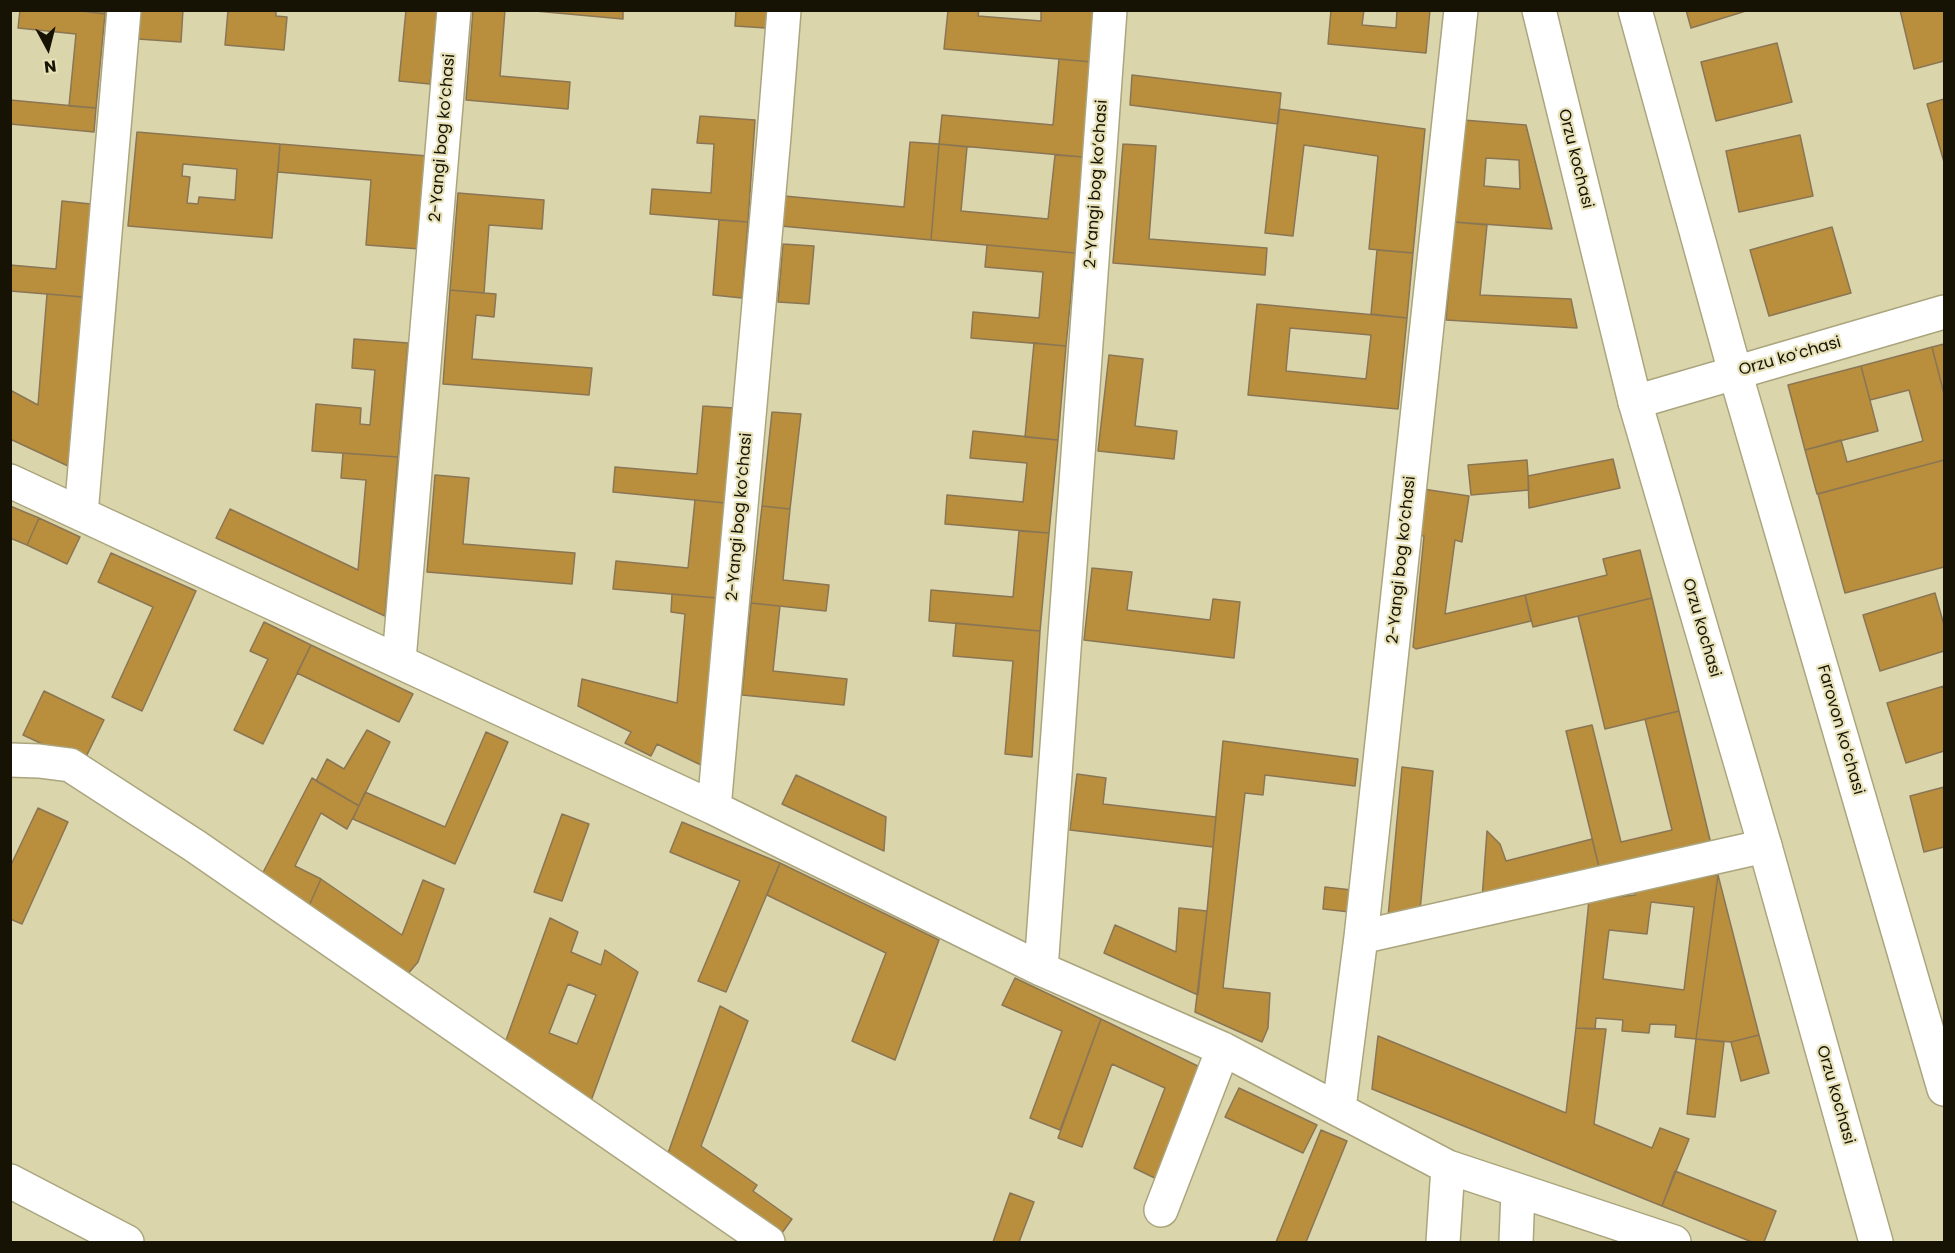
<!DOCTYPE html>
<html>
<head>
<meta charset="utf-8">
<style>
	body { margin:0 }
	#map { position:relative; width:1955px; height:1253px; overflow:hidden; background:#dbd5ac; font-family:Poppins,sans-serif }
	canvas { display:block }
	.frame { position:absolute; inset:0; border:12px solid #161305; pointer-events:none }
	.north { position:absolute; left:18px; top:18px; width:60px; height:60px; -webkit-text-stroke:4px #e8e2b9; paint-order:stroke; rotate:173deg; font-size:16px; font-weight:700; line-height:24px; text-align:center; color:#161305 }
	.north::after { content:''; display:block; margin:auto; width:21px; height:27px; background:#161305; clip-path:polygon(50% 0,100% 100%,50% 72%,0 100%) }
</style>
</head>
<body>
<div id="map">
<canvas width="1955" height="1253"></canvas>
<div class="frame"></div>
<div class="north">N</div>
</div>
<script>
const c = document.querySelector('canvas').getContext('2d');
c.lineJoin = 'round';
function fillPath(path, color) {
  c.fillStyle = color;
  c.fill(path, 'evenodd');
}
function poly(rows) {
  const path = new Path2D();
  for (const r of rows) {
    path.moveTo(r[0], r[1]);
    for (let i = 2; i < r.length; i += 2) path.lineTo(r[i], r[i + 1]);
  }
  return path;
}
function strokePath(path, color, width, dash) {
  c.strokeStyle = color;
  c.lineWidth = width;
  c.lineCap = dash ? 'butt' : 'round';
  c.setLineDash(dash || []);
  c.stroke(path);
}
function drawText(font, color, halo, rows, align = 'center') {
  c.font = font + ' Poppins,sans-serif';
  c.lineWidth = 4.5;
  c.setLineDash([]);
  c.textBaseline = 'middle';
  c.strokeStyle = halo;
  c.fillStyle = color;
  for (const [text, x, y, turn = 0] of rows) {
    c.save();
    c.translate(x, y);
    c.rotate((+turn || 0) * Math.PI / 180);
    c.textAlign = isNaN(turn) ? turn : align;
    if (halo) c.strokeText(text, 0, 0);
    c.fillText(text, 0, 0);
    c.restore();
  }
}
const building = poly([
	[20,10,74,10,105,14,96,108,69,106,76,34,18,28,20,10],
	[76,10,105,10,105,14,76,10],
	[141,10,183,10,181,42,138,39,141,10],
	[228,10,276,10,276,16,287,17,284,50,225,45,228,10],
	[406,10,437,10,430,84,399,81,406,10],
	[473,10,505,10,500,76,570,82,568,109,466,100,473,10],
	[524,10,623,10,623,19,524,10],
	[736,10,768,10,766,28,735,26,736,10],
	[948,10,979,10,978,16,1041,21,1041,10,1097,10,1092,62,944,49,948,10],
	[1331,10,1364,10,1362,25,1396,28,1397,10,1430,10,1426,53,1328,44,1331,10],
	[1686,10,1749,10,1691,28,1686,10],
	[1900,10,1944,10,1944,61,1914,69,1900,10],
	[1777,43,1792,102,1716,121,1701,62,1777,43],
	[1059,59,1092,62,1083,157,939,144,942,115,1053,125,1059,59],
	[1132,75,1281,93,1278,124,1130,105,1132,75],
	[1944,99,1944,162,1927,104,1944,99],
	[10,100,96,108,94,132,10,124,10,100],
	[1279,109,1425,129,1413,253,1369,249,1378,156,1304,145,1293,236,1265,233,1279,109],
	[700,116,755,120,748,222,650,214,652,189,711,193,714,144,697,143,700,116],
	[1463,120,1526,125,1552,229,1454,222,1463,120],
	[1486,158,1519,160,1520,189,1484,186,1486,158],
	[137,132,280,144,272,238,128,226,137,132],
	[183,164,237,169,235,200,199,197,198,204,187,203,190,177,182,176,183,164],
	[1800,135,1813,196,1739,212,1726,151,1800,135],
	[910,142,939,144,931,240,781,226,784,196,904,207,910,142],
	[280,144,428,156,420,249,366,245,371,180,278,172,280,144],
	[939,144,967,147,961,211,1048,219,1055,155,1083,157,1075,253,931,240,939,144],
	[1123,144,1156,146,1149,239,1267,248,1265,275,1113,263,1123,144],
	[458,193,544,200,542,229,489,225,484,293,450,290,458,193],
	[62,201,91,204,83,297,10,291,10,265,56,269,62,201],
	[719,220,748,222,742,298,713,295,719,220],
	[1454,222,1487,225,1480,295,1571,299,1577,328,1446,320,1454,222],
	[1832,227,1851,293,1769,316,1750,250,1832,227],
	[783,244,814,246,809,304,778,302,783,244],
	[987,245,1075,253,1066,346,971,338,973,312,1039,318,1043,272,985,267,987,245],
	[1377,250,1413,253,1407,318,1371,314,1377,250],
	[450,290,496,294,494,317,476,315,472,359,592,368,589,395,443,384,450,290],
	[47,294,83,297,68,466,10,439,10,390,38,405,47,294],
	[1257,304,1407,318,1398,409,1248,395,1257,304],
	[1290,328,1371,335,1366,379,1286,371,1290,328],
	[354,339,408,343,398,457,312,451,316,404,361,408,360,424,370,425,375,370,352,368,354,339],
	[1034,343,1066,346,1058,440,1025,437,1034,343],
	[1944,344,1944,394,1932,347,1944,344],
	[1932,347,1944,394,1944,460,1817,494,1805,450,1841,440,1847,462,1923,441,1909,390,1870,400,1861,366,1932,347],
	[1109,355,1143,359,1135,426,1177,431,1174,459,1098,451,1109,355],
	[1861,366,1878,431,1805,450,1788,385,1861,366],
	[703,406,734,408,725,503,613,492,615,467,697,474,703,406],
	[772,412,801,414,790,509,762,506,772,412],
	[973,431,1058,440,1049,533,945,524,947,495,1023,502,1027,463,970,458,973,431],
	[343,453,398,457,385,616,216,538,230,509,358,570,366,480,341,478,343,453],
	[1613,459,1620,488,1529,508,1528,476,1613,459],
	[1527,460,1529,490,1471,495,1468,465,1527,460],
	[1944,460,1944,567,1845,593,1818,494,1944,460],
	[435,475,469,478,463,544,575,553,572,584,427,572,435,475],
	[1423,489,1469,496,1462,542,1455,540,1445,614,1525,595,1531,621,1416,649,1413,647,1424,536,1418,535,1423,489],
	[695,500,725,503,717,598,613,589,616,561,688,568,695,500],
	[10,506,39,518,27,545,10,538,10,506],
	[762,506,790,509,783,580,829,585,826,611,751,603,762,506],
	[39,518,80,537,67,564,27,545,39,518],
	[1019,531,1049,533,1040,631,929,621,931,590,1013,597,1019,531],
	[1640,550,1652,598,1533,627,1525,595,1607,575,1603,559,1640,550],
	[111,553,196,591,142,711,112,697,153,607,98,582,111,553],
	[1092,568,1132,572,1127,610,1210,620,1213,599,1240,602,1234,658,1084,640,1092,568],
	[1935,593,1944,625,1944,651,1880,671,1863,615,1935,593],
	[672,594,717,598,701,765,657,744,651,756,625,743,631,732,578,706,582,679,677,703,685,614,671,612,672,594],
	[1652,598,1679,711,1605,729,1578,616,1652,598],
	[751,603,780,606,773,671,847,679,844,705,742,695,751,603],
	[264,622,311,645,263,744,234,730,268,659,250,651,264,622],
	[956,623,1040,631,1032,757,1005,754,1013,661,953,656,956,623],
	[311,645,413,694,399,722,297,673,311,645],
	[1944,686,1944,751,1906,763,1887,703,1944,686],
	[44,691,104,720,83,763,23,735,44,691],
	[1679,711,1711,844,1600,871,1566,731,1592,725,1621,842,1672,830,1645,719,1679,711],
	[367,730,390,742,359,806,316,781,327,759,344,769,367,730],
	[486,732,508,742,455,864,353,819,365,792,445,827,486,732],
	[1223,741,1358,759,1355,786,1265,775,1263,795,1245,793,1223,988,1270,993,1268,1028,1262,1042,1195,1012,1207,911,1223,741],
	[1402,767,1433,771,1420,911,1388,917,1402,767],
	[1077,774,1106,778,1103,804,1216,817,1213,847,1070,830,1077,774],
	[796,775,886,817,884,851,782,804,796,775],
	[312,778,359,806,347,829,321,813,295,866,321,879,308,908,257,884,312,778],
	[1944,787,1944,847,1924,852,1910,796,1944,787],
	[38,808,68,822,22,924,10,919,10,867,38,808],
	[562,814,589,824,562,901,534,892,562,814],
	[682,822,780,863,726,992,698,981,740,881,670,852,682,822],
	[1487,831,1500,844,1506,861,1592,839,1600,871,1482,899,1487,831],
	[780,863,939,940,895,1060,852,1041,886,953,767,895,780,863],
	[1718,875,1696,1039,1675,1037,1676,1025,1650,1024,1649,1033,1622,1031,1623,1020,1596,1018,1595,1029,1576,1028,1589,900,1635,895,1636,888,1718,875],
	[1651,902,1694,907,1684,990,1603,979,1609,930,1647,934,1651,902],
	[1718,875,1759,1035,1731,1042,1696,1039,1718,875],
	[321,879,402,935,423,880,444,889,418,962,406,976,308,908,321,879],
	[1325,887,1352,890,1350,912,1323,909,1325,887],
	[1179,908,1207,911,1198,995,1104,953,1115,925,1176,952,1179,908],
	[550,918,578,932,571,952,601,965,605,950,638,972,591,1101,505,1043,550,918],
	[568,984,596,995,577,1044,549,1033,568,984],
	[1015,978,1101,1019,1060,1130,1030,1118,1062,1031,1002,1005,1015,978],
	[720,1006,748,1021,701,1146,757,1185,753,1191,792,1219,779,1237,667,1156,720,1006],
	[1101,1019,1208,1071,1163,1182,1134,1168,1165,1088,1112,1064,1082,1147,1058,1138,1101,1019],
	[1576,1028,1606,1029,1594,1124,1652,1148,1660,1128,1689,1139,1662,1206,1372,1089,1378,1036,1566,1113,1576,1028],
	[1759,1035,1769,1073,1741,1081,1731,1042,1759,1035],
	[1696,1039,1724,1042,1715,1117,1687,1114,1696,1039],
	[1239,1088,1317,1125,1303,1153,1225,1117,1239,1088],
	[1321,1130,1347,1141,1306,1242,1276,1242,1321,1130],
	[1675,1171,1776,1211,1764,1242,1752,1242,1662,1206,1675,1171],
	[1010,1193,1034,1202,1019,1242,993,1242,1010,1193]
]);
fillPath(building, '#b98e3c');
strokePath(building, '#8a7654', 1.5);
const minor = poly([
	[1635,10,1735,372,1944,1089],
	[1635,402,1944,312],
	[10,481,714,808,1041,969,1223,1049,1448,1167,1674,1242],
	[81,514,124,10],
	[399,660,454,10],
	[10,760,39,761,70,765,195,846,768,1242],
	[714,808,774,136,784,10],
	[1361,937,1765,846],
	[1041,969,1110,10],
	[1339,1108,1361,937,1461,10],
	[1161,1210,1223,1049],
	[1443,1242,1448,1167],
	[1516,1242,1518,1191]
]);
const major = poly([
	[1539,10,1635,402,1765,846,1876,1242],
	[10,1181,127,1242]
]);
strokePath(minor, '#aba57e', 36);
strokePath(major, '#aba57e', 36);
strokePath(minor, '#fff', 33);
strokePath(major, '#fff', 33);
drawText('16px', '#161305', '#e8e2b9', [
	["2-Yangi bog koʼchasi",443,138,-85],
	["Orzu kochasi",1575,159,76],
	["2-Yangi bog koʼchasi",1097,184,-86],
	["Orzu koʻchasi",1790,357,-16],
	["2-Yangi bog koʼchasi",740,517,-85],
	["2-Yangi bog koʼchasi",1402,560,-84],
	["Orzu kochasi",1701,628,74],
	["Farovon koʻchasi",1840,730,74],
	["Orzu kochasi",1835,1095,74]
]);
</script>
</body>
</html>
